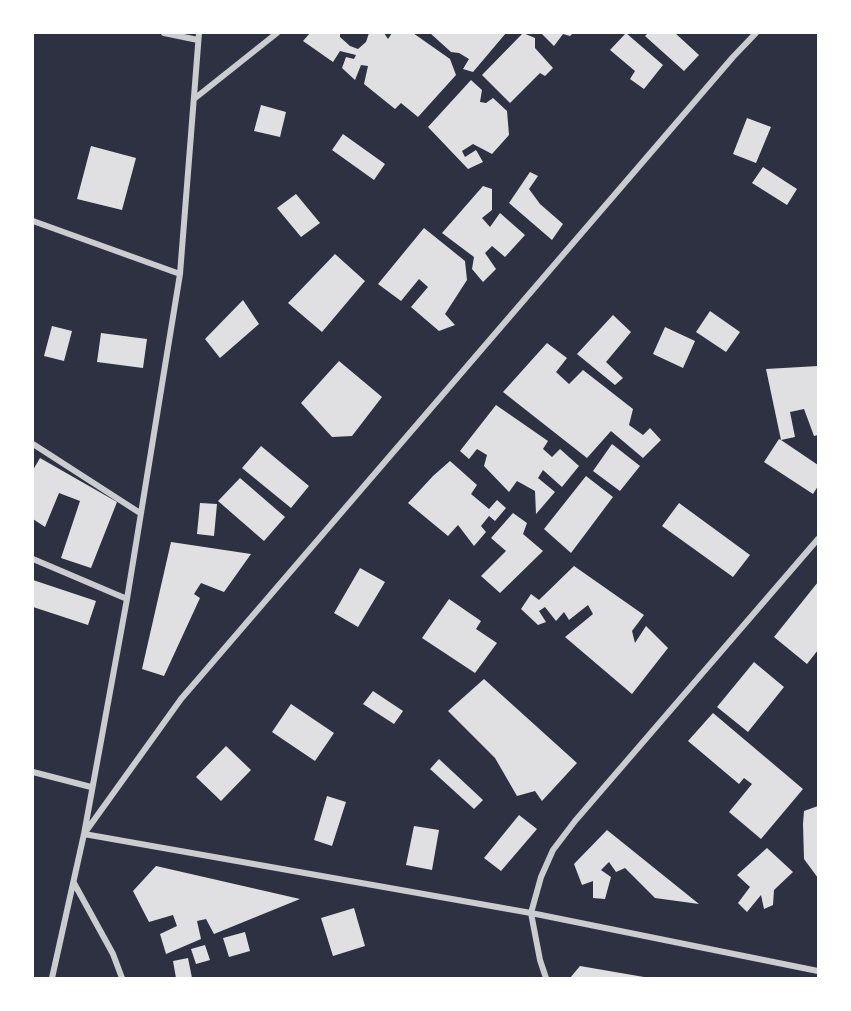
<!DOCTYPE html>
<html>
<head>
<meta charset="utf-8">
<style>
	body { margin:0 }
	#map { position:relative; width:851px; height:1011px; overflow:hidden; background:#2d3142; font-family:"Fira Sans Condensed",sans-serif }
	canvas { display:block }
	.frame { position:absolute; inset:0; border:34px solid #fff; pointer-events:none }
</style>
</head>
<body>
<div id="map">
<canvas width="851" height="1011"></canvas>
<div class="frame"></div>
</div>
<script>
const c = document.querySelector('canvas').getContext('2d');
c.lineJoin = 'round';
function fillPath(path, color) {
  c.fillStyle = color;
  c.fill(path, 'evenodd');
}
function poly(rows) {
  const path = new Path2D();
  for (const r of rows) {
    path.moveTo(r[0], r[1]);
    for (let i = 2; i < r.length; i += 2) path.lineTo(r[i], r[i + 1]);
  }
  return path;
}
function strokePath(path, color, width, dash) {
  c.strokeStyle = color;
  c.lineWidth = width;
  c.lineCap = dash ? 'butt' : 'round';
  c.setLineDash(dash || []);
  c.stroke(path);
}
fillPath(poly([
	[310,33,340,33,340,37,350,46,358,49,366,42,369,33,384,33,388,39,392,33,413,33,450,59,456,75,418,117,401,103,395,109,364,84,368,66,361,65,355,80,342,68,346,57,354,59,356,55,340,51,333,62,303,41],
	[430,33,506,33,473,72,463,69,469,59,459,53,451,52],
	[523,33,535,38,535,48,553,68,545,76,540,73,510,103,482,75],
	[541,33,573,33,570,36,563,34,554,46],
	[626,33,663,65,644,89,630,79,635,71,610,50],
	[648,33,675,33,699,55,684,71,645,36],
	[471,80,482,90,480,102,486,103,493,98,507,111,509,135,492,154,473,144,462,151,465,157,476,150,483,162,468,169,428,127],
	[261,105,286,112,280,137,254,131],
	[747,118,771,127,756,163,733,154],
	[343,134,385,164,374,180,332,150],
	[91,146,136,158,122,210,77,199],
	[763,167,797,189,787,205,752,183],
	[530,172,538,176,529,189,540,204,563,224,552,240,509,203],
	[483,186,492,189,492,210,482,218,490,227,500,213,525,235,505,257,492,246,485,253,496,269,483,282,472,269,474,257,442,233],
	[296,194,320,223,301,237,277,208],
	[424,228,465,261,467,280,445,314,455,325,439,331,411,307,428,287,419,279,401,301,378,284],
	[335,254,365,281,322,332,288,303],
	[243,300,259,324,220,358,205,339],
	[710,311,740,332,726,352,696,332],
	[613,315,631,332,606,362,623,378,615,385,577,354],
	[52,326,72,331,64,361,44,356],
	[665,327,695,341,683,368,653,354],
	[101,333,147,339,143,368,97,362],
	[547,343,567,358,556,372,569,384,583,370,633,409,629,425,643,435,650,428,661,440,643,458,611,431,587,458,503,392],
	[339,361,382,397,352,436,332,437,301,403],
	[818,366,818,435,814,436,804,409,790,412,795,437,781,440,818,465,818,486,813,494,764,462,779,439,781,440,766,369],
	[496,405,548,441,543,449,552,457,560,449,579,466,562,487,543,470,538,478,555,492,536,514,535,491,517,481,509,492,484,466,487,455,477,449,469,459,460,451],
	[612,444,640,466,620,491,593,471],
	[261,446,309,486,291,508,242,468],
	[40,458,117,502,91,568,61,558,80,501,59,493,45,527,33,519,33,470],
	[450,461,477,485,471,494,489,509,497,500,506,508,495,521,489,516,481,526,486,532,474,546,458,525,448,536,408,503,433,476],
	[586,476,613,497,571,553,544,529],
	[240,478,285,517,264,541,218,501],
	[200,503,217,504,214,536,197,534],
	[679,503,750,555,733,577,662,526],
	[513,513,527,523,523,534,543,551,500,593,481,576,506,551,491,538],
	[171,542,251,554,224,592,201,583,194,594,200,598,164,676,142,669],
	[574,566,644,615,632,631,635,643,646,626,668,648,632,694,565,637,593,614,588,605,569,620,564,612,556,621,545,607,539,611,546,622,538,625,521,609,531,594,539,600],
	[360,568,385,582,358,627,334,613],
	[33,580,96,601,88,625,33,607],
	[818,582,818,650,807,664,774,637],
	[449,599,481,621,476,629,497,643,475,673,422,638],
	[754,662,784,687,748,732,717,707],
	[484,679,577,763,542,801,535,791,517,796,495,758,448,711],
	[373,691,403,711,394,724,363,704],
	[291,704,334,733,315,761,272,732],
	[713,713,803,789,761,839,729,812,752,784,744,778,739,784,688,741],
	[226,746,251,770,221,801,196,777],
	[439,759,483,800,474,809,430,769],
	[327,796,346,802,332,846,314,840],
	[818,806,818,878,804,859,803,824,804,811],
	[519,815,537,829,501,871,484,858],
	[414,826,439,830,432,870,406,865],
	[607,830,699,904,655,898,625,868,616,872,609,862,601,870,611,877,605,899,593,898,593,881,582,885,574,864],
	[767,848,793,872,774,890,773,905,764,909,761,895,747,912,738,903,750,887,737,875],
	[156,866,300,899,214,934,206,919,197,921,201,939,166,954,160,934,177,926,173,915,149,922,133,891],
	[354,908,365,946,333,956,321,918],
	[245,932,250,951,229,957,223,938],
	[205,945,210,960,196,964,191,949],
	[188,958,192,978,176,978,173,961],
	[580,966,644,977,643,978,570,978]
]), '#e0e0e3');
strokePath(poly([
	[164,33,198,40],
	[756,33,733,57,181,699,84,834,531,913,818,971],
	[194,99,277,33],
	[33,221,180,274],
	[33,444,140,513],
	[33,559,127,599],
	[33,772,91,787],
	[74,883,113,954,122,978],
	[52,978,84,834,127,599,180,274,199,33],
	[546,978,540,960,531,913,541,877,553,850,575,821,818,539]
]), '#caccd0', 6);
</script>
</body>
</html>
